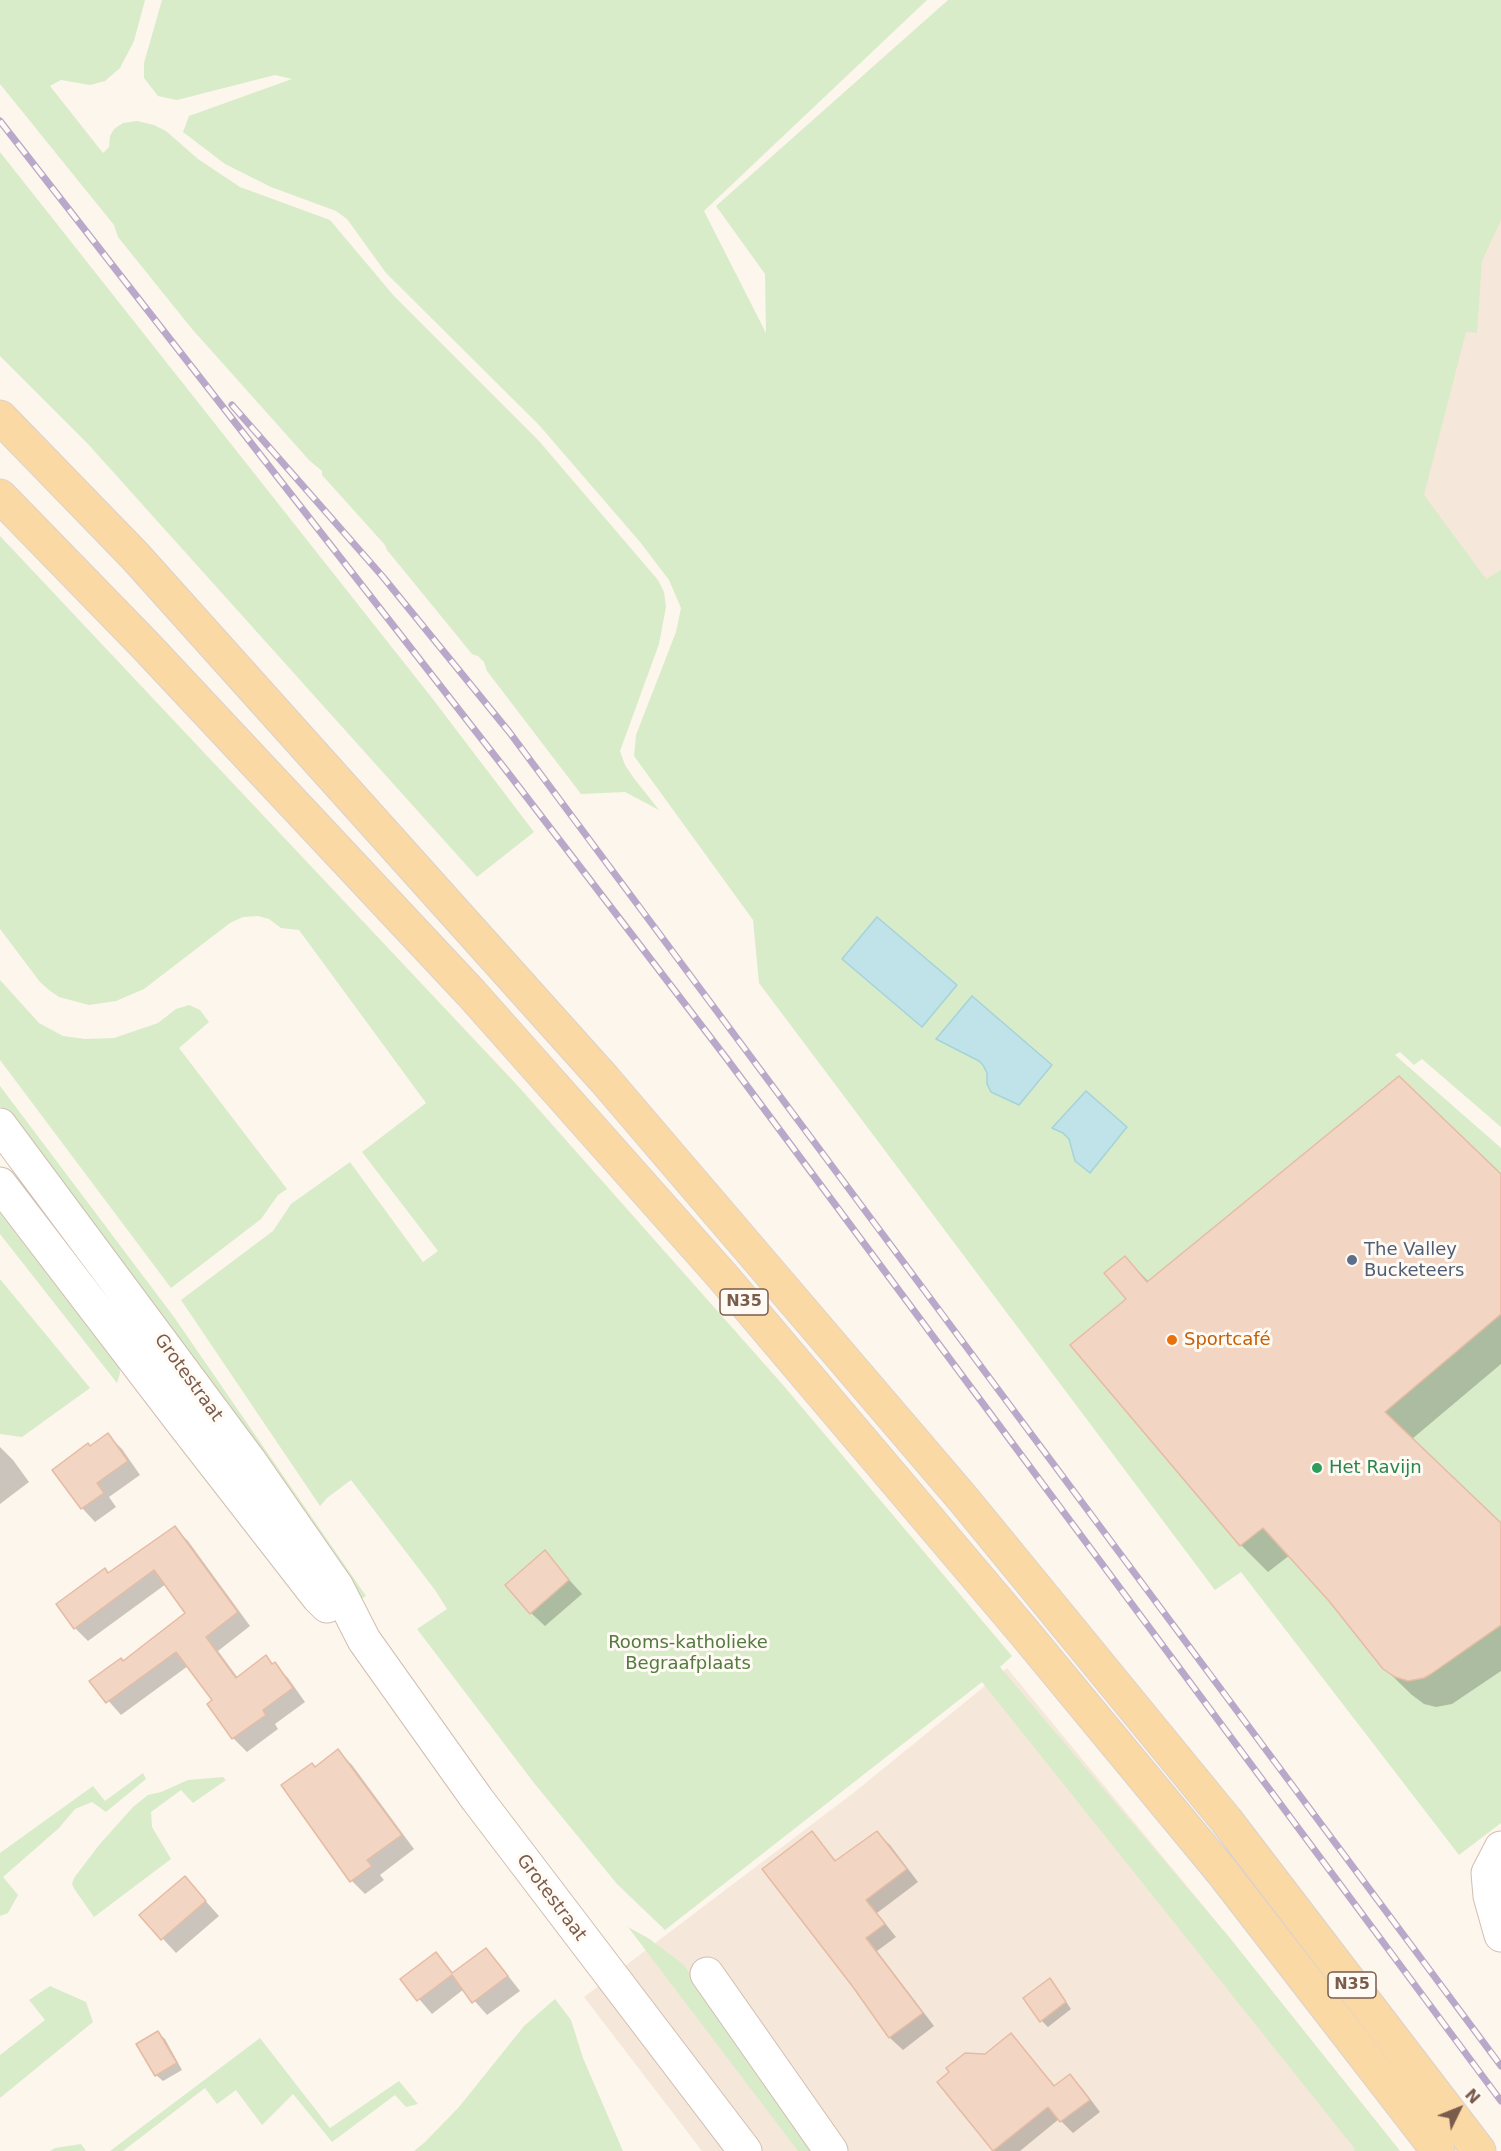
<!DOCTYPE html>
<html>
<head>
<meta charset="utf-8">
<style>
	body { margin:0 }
	#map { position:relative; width:1501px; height:2151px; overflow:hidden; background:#fdf6ec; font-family:"DejaVu Sans",sans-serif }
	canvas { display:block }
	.north { position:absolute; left:1429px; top:2079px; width:60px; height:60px; -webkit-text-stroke:4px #fffaf3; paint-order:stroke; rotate:47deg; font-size:16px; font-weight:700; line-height:24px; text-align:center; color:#7a5c4d }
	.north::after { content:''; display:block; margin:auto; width:21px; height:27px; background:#7a5c4d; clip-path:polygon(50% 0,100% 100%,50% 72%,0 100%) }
</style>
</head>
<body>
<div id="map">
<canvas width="1501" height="2151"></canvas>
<div class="north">N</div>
</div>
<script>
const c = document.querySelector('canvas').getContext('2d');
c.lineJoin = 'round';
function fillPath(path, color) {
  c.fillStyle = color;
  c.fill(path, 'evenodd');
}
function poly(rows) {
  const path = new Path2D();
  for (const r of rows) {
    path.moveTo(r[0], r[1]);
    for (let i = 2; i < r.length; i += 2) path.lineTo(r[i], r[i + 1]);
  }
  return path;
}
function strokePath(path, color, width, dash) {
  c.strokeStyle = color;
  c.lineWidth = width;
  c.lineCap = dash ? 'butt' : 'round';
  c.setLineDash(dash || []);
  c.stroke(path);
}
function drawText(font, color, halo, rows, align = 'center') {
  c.font = font + ' "DejaVu Sans",sans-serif';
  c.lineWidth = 6;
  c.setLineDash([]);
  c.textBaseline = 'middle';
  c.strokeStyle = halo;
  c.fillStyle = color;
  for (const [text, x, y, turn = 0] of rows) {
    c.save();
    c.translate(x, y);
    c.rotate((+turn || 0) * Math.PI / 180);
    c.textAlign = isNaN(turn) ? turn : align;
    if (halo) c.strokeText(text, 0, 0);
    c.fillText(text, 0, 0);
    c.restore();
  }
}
fillPath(poly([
	[1501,0,1501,602,1286,311],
	[1007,1668,1229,1937,1400,2151,702,2151,584,1997,852,1794]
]), '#f5e8da');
fillPath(poly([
	[0,0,145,0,134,41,120,68,105,81,90,85,61,80,50,86,103,153,109,147,110,136,114,129,123,123,137,121,154,125,166,131,198,159,240,187,330,220,394,296,539,441,658,580,664,592,666,607,659,644,620,751,625,765,633,777,659,810,625,792,581,794,487,671,484,662,478,656,472,654,387,550,385,545,322,475,322,471,309,460,192,329,118,237,114,225,0,84],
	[162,0,927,0,704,211,766,333,765,274,716,206,948,0,1501,0,1501,220,1482,261,1477,333,1466,332,1424,495,1486,579,1501,570,1501,1127,1422,1059,1414,1065,1400,1052,1395,1055,1501,1148,1501,1823,1459,1855,1241,1572,1215,1590,759,983,753,920,634,756,636,735,676,632,681,608,669,580,640,542,539,425,386,273,347,219,336,211,271,187,225,164,183,132,189,116,292,79,275,75,177,100,158,96,144,78,144,63],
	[0,152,432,698,534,832,477,877,88,444,0,356],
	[0,536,518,1086,783,1385,1012,1656,1000,1667,1229,1937,1400,2151,1354,2151,1355,2149,982,1682,665,1930,617,1884,534,1783,417,1629,447,1609,435,1590,351,1480,327,1498,320,1506,181,1300,273,1231,291,1204,350,1162,423,1262,438,1251,362,1152,426,1103,299,930,281,928,269,919,258,916,243,917,230,923,144,989,116,1001,89,1005,59,997,49,990,40,982,0,929],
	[0,980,39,1023,63,1036,85,1039,114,1038,158,1023,176,1009,189,1005,200,1010,209,1022,179,1048,287,1189,278,1195,261,1219,171,1288,0,1060],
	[0,1086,174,1317,366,1596,361,1599,221,1402,0,1106],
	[0,1199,118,1350,120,1373,117,1383,0,1234],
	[0,1279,90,1388,22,1437,0,1434],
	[143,1773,146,1779,106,1812,92,1802,75,1809,59,1828,3,1877,18,1895,8,1913,0,1916,0,1853,93,1786,105,1801],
	[223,1777,226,1780,193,1803,181,1790,151,1812,152,1827,171,1859,94,1917,75,1890,72,1884,74,1878,99,1845,133,1807,148,1795,161,1792,188,1780],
	[628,1927,648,1938,683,1964,818,2151,798,2151],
	[50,1986,86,2002,93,2022,0,2098,0,2055,45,2020,29,2000],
	[555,1999,571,2020,583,2058,623,2151,414,2151,425,2142,459,2107,524,2026],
	[260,2038,330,2128,399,2081,418,2104,406,2107,395,2095,332,2142,293,2094,262,2125,236,2090,217,2104,205,2088,123,2151,110,2151],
	[81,2144,86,2151,50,2151,55,2148]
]), '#d8ecc9');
const water = poly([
	[877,917,957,985,922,1027,842,959,877,917],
	[972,996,1052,1065,1019,1105,991,1092,987,1084,987,1073,983,1065,979,1061,936,1039,972,996],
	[1086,1091,1127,1127,1090,1173,1075,1161,1069,1139,1063,1133,1052,1128,1086,1091]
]);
fillPath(water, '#bfe3e8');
strokePath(water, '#a5d3da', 1.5);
fillPath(poly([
	[1501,1176,1501,1364,1412,1439,1501,1525,1501,1671,1452,1704,1436,1707,1424,1704,1412,1695,1384,1668,1312,1578,1290,1555,1268,1572,1241,1545,1128,1299,1125,1258,1149,1282],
	[108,1435,122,1449,140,1475,109,1497,116,1507,95,1522,82,1508],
	[0,1447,13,1460,29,1482,0,1504],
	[175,1528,188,1541,250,1626,218,1651,238,1678,266,1657,288,1678,305,1702,275,1724,278,1729,247,1752,233,1738,209,1704,214,1700,188,1666,121,1715,91,1681,123,1663,187,1613,166,1584,88,1641,75,1628,109,1574],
	[545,1553,582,1594,545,1626,531,1613],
	[338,1751,352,1765,414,1849,380,1875,384,1880,365,1894,352,1881,315,1768],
	[812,1833,837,1862,877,1833,890,1845,918,1882,877,1913,896,1937,877,1951,934,2026,903,2050,890,2038,854,1986],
	[185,1878,219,1916,176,1953,141,1915],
	[486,1950,499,1964,520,1991,487,2015,464,1989,432,2014,402,1979,436,1954,454,1974],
	[1056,1987,1071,2009,1048,2027,1042,2021],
	[158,2033,165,2039,182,2070,163,2081,156,2075],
	[1011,2035,1056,2087,1070,2076,1082,2088,1100,2112,1073,2133,1059,2119,1020,2151,995,2151,939,2082,985,2056]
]), '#0003');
const building = poly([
	[1399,1076,1501,1174,1501,1314,1385,1412,1501,1523,1501,1625,1431,1674,1424,1678,1408,1681,1395,1677,1383,1669,1329,1601,1263,1528,1240,1546,1070,1345,1126,1299,1104,1273,1125,1256,1147,1282,1399,1076],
	[108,1433,128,1461,97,1483,104,1493,81,1509,52,1470,88,1443,90,1446,108,1433],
	[175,1526,238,1612,206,1637,236,1678,266,1655,272,1664,275,1662,293,1688,263,1710,266,1715,232,1739,207,1704,212,1700,176,1652,106,1703,89,1681,121,1658,123,1661,185,1613,154,1570,74,1629,56,1604,105,1568,108,1573,175,1526],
	[545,1550,569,1580,530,1614,505,1585,545,1550],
	[338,1749,402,1835,367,1860,372,1866,350,1882,281,1785,312,1763,315,1767,338,1749],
	[812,1831,835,1861,877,1831,907,1869,866,1900,885,1924,866,1938,923,2013,889,2038,853,1987,762,1869,812,1831],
	[185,1876,206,1901,161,1940,139,1915,185,1876],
	[486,1948,508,1976,472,2003,452,1975,417,2001,400,1979,436,1952,452,1973,486,1948],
	[1050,1978,1066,2002,1040,2022,1023,1998,1050,1978],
	[158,2031,177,2063,155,2076,136,2044,158,2031],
	[1011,2033,1054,2086,1070,2074,1090,2100,1060,2122,1048,2107,993,2151,937,2082,949,2072,946,2068,965,2053,985,2054,1011,2033]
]);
fillPath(building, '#f3d5c3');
strokePath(building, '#e6bba3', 1.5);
const minor = poly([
	[1501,1848,1488,1873,1490,1896,1501,1935],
	[707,1974,831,2151]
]);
const tertiary = poly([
	[0,1125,249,1460,337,1587,364,1640,477,1799,745,2151],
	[0,1184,182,1422,318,1597,327,1606]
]);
const primary = poly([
	[0,417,135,556,605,1080,964,1500,1226,1820,1479,2151],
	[0,496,145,645,471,993,724,1278,1023,1631,1223,1873,1438,2151]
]);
strokePath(minor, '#d1beb0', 35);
strokePath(tertiary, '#d1beb0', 35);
strokePath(primary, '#dad1cd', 35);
strokePath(minor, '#fff', 33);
strokePath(tertiary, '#fff', 33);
strokePath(primary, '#fbd9a5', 33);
const rail = poly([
	[0,121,509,774,727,1059,1501,2101],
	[232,405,383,577,510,733,1501,2066]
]);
strokePath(rail, '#b9a8c9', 7);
strokePath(rail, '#fffaf3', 4.5, [14]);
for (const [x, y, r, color] of [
	[1352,1260,6,"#5c6f8a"],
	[1172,1340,6,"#e8710a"],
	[1317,1468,6,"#2e9e5b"]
]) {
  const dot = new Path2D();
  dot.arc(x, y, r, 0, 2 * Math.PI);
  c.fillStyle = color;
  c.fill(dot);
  strokePath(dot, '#fffaf3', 2);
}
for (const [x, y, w] of [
	[744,1302,48],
	[1352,1985,48]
]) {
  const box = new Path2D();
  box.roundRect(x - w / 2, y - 13, w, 26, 4.5);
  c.fillStyle = '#fffaf3';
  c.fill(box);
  strokePath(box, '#7a5c4d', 1.5);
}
drawText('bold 16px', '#7a5c4d', null, [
	["N35",744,1302],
	["N35",1352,1985]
]);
drawText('18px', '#4e5e75', '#fffaf3', [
	["The Valley",1364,1250],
	["Bucketeers",1364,1271]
], 'left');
drawText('18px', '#c56008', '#fffaf3', [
	["Sportcafé",1184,1340]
], 'left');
drawText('18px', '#7a5c4d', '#fffaf3', [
	["Grotestraat",188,1378,54],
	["Grotestraat",551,1898,53]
]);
drawText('18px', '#27864d', '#fffaf3', [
	["Het Ravijn",1329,1468]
], 'left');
drawText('18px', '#537a41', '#fffaf3', [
	["Rooms-katholieke",688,1643],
	["Begraafplaats",688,1664]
]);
</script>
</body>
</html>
